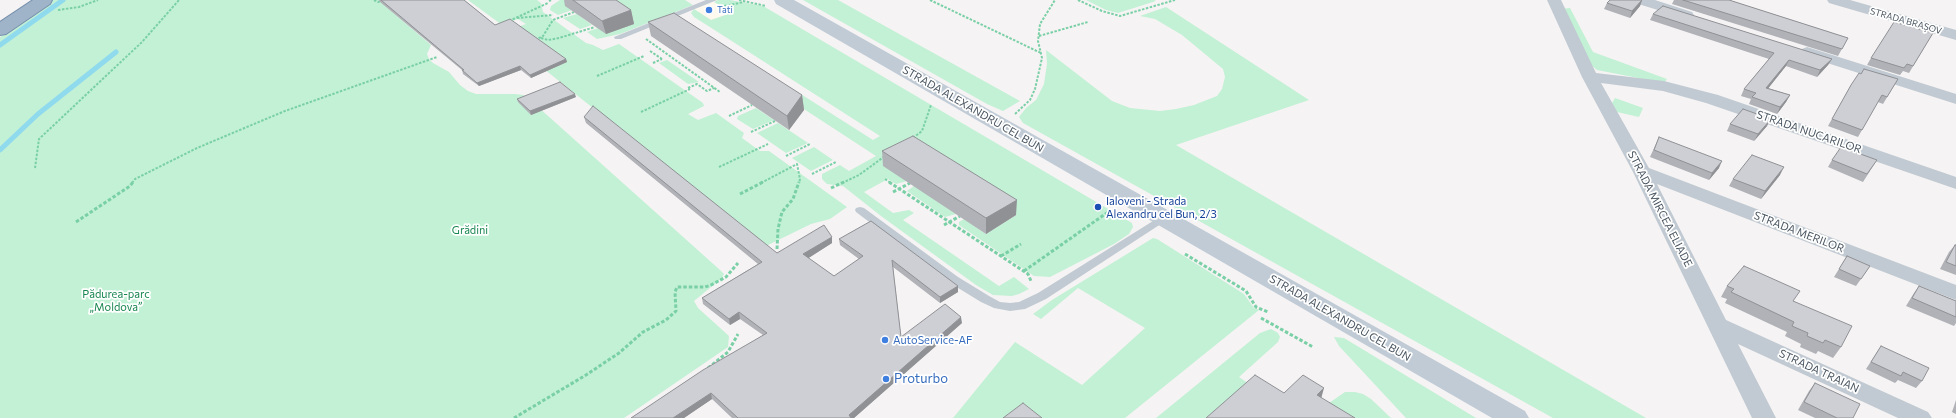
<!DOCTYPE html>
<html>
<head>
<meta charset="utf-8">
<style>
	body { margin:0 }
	canvas { display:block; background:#f5f3f3 }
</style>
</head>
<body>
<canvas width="1956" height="418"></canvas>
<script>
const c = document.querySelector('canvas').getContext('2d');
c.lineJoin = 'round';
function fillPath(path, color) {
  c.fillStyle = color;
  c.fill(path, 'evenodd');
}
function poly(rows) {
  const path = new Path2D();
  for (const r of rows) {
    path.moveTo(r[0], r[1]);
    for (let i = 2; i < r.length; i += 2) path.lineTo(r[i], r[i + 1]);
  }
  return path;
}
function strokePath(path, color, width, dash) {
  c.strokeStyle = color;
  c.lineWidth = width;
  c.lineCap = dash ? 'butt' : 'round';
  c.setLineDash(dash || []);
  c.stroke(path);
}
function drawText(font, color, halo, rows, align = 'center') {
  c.font = font + ' Commissioner,sans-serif';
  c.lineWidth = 3.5;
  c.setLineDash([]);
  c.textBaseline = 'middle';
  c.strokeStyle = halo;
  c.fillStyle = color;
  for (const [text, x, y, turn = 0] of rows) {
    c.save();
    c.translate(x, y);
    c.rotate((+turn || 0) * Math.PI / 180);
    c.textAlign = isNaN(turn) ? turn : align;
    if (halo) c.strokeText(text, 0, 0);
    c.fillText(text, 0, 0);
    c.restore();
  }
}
fillPath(poly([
	[714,2,732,13,711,20,694,9]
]), '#fdf9ef');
fillPath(poly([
	[53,0,378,0,431,45,427,54,429,59,433,63,449,72,460,85,468,91,476,94,515,94,523,95,528,98,720,270,724,274,722,278,694,301,698,308,729,336,728,347,624,418,0,418,0,37],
	[468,0,537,0,541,3,543,12,586,43,593,45,603,50,619,44,703,103,704,106,688,114,698,120,716,113,744,133,742,138,760,151,769,151,847,207,830,219,811,224,766,246,539,65,503,32,526,24,518,19,502,25],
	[560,0,581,0,565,5,572,10,558,15,550,10,551,6],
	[599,0,685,0,693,5,620,34,597,39,587,32,598,28],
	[718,0,730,0,763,6,1132,223,1133,227,1129,234,1114,244,1050,277,1034,276,959,225,959,222,964,219,986,234,1016,215,884,166,907,181,896,184,888,179,864,192,893,213,909,210,914,213,903,220,999,286,1014,277,1029,289,1019,294,1012,296,993,295,976,285,881,216,843,186,827,184,822,179,822,174,840,165,849,171,876,156,767,85,785,84,873,140,880,136,713,29,694,17,691,13,694,9,711,20,731,13,714,2],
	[803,0,838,0,1020,101,1003,111,987,104],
	[1086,0,1154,0,1156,1,1118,13,1106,10],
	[1166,7,1309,100,1176,145,1646,418,1553,418,1023,123,1019,117,1026,108,1036,100,1044,84,1047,64,1046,50,1112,101,1130,108,1160,111,1176,109,1194,105,1217,96,1222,89,1225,77,1223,69,1182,35,1155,19,1140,16],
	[1570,8,1593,52,1667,79,1664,83,1597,70,1591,65,1561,9],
	[577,14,592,25,580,29,563,18],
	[667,60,699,82,688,84,659,63],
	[1615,98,1643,108,1639,117,1617,112,1612,103],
	[756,108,774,120,753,129,737,119,738,116],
	[778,123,808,143,786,153,757,133],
	[814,147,833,160,811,171,792,158],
	[914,186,956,214,945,217,907,191],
	[1153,238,1157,239,1244,294,1254,308,1259,310,1125,418,953,418,1015,342,1082,385,1145,328,1078,288,1041,319,1033,314,1052,300],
	[1271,329,1278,333,1280,337,1278,342,1239,377,1252,386,1216,418,1156,418,1260,333],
	[1334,337,1344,338,1476,418,1406,418,1339,346],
	[1345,392,1355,392,1363,394,1371,399,1391,418,1302,418,1329,403]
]), '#c3f1d5');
strokePath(poly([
	[0,45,63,0],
	[0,150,38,114,116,52]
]), '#90daee', 5);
const trunk = poly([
	[33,0,52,0,50,4,6,34,0,35,0,22,33,0]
]);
strokePath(trunk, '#7690ad', 2);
strokePath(poly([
	[374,0,378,2,383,0],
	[739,0,766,6],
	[930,0,1041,53],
	[1078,0,1102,11,1120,16,1175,0],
	[549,1,551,0],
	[724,6,744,2],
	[58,10,79,7,98,0],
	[517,18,553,15],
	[509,21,548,3],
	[1039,36,1088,22],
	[541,38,548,40,559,38,595,27],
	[646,39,720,92],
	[535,40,543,36,553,20,574,12],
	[650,51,662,59],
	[653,63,662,59],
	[597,76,644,56],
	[688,88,697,84,707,91,714,88],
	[641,112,690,89],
	[1015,114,1030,100,1035,89,1042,58,1038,41,1040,24,1055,0],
	[729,116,752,105],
	[751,132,775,121],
	[913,138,922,131,931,105],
	[786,156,810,144],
	[719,167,768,144],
	[35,168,39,139,142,42,179,0],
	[812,174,836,162],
	[885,179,891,183],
	[132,183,135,179,197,148,285,111,437,57],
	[761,183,797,164,800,179,799,183],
	[842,183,859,175,885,156]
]), '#7ad0a6', 2, [2.5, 1.5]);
strokePath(poly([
	[889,182,1028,274,1031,281],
	[831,188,844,182],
	[893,192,910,183],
	[740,194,763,182],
	[76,222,130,186,133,182],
	[944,225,960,216],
	[777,249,778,229,782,212,793,199,799,182],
	[1185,254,1246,291,1256,307,1268,312],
	[1001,256,1021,244],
	[1024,271,1111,210],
	[1261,318,1313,347],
	[708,368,728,352,738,334],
	[514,418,586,375,619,353,643,332,666,320,676,311,675,292,677,287,705,287,711,285,726,277,738,263]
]), '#7ad0a6', 3, [3.5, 2]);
fillPath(poly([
	[706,0,717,0,621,39,615,39,614,37,706,0],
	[860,207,864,208,958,277,989,296,1000,302,1010,303,1019,302,1038,293,1161,216,1165,215,1170,218,1046,299,1025,309,1010,311,994,308,981,302,950,283,856,212,855,210,856,208,860,207]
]), '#c1cad2');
fillPath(poly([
	[1547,0,1561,0,1596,73,1664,81,1718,95,1956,177,1956,189,1706,103,1663,91,1601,83,1649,168,1956,285,1956,300,1657,184,1726,320,1928,412,1932,418,1898,418,1738,344,1776,418,1752,418,1633,172,1582,77,1547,0],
	[1633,0,1655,0,1692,12,1694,15,1692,18,1687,19,1635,3,1633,0],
	[1827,0,1850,0,1956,30,1956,40,1829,3,1827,0],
	[1807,47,1956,94,1956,104,1802,55,1799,52,1802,49,1807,47]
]), '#c1cad2');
fillPath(poly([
	[774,0,794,0,1525,411,1529,418,1492,418,776,4,774,0]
]), '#c1cbd6');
fillPath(trunk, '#9fb4c9');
fillPath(poly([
	[379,0,464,0,495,25,566,59,567,62,531,78,521,70,479,86,463,74,462,70,380,2],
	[564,0,616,0,631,10,634,24,606,34,565,6],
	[1642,0,1640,6,1630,18,1604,9,1607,3],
	[1674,0,1729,0,1848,38,1838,56,1672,4],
	[1653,14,1832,59,1828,65,1817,77,1786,66,1768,88,1790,95,1786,102,1777,114,1749,104,1751,99,1741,96,1744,89,1769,59,1650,20],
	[648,22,802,95,804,110,789,130,651,36],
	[1933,33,1909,73,1903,71,1900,75,1867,65,1871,58],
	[1861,74,1898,79,1883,104,1878,102,1858,137,1828,126,1851,85],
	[576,97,531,115,518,102,517,99],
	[584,117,777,253,832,237,832,243,808,258,834,276,859,259,840,245,839,239,871,221,958,292,940,303,893,267,901,337,962,323,854,418,732,418,712,399,684,418,631,418,763,335,740,319,730,325,703,304,702,298,758,264,586,123],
	[1730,124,1767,126,1754,141,1727,131],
	[1659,137,1719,168,1709,180,1650,157],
	[882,151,1016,215,986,234,883,166],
	[1832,160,1877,160,1863,182,1828,167],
	[1780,175,1761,199,1729,186,1733,179],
	[1955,245,1956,245,1956,275,1940,269,1949,252],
	[1847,256,1870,266,1856,286,1834,277],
	[1727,286,1794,301,1841,347,1833,358,1818,351,1816,354,1800,347,1801,344,1785,336,1787,332,1725,303,1727,299,1721,297],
	[1919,286,1956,301,1956,323,1954,326,1906,306,1914,293],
	[1881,346,1922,381,1916,388,1898,380,1895,383,1866,369],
	[1815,383,1853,418,1815,418,1798,410,1809,391],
	[1956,400,1956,414,1952,412]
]), '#b0b2b7');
fillPath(poly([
	[1642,0,1640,6,1630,18,1632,11],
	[631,10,634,24,606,34,602,21],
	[566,59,567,62,531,78,530,75],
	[1832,59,1828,65,1817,77,1820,70],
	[1789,60,1786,66,1763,95,1766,88],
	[520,66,521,70,479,86,477,83],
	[575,94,576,97,531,115,530,111],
	[802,95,804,110,789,130,787,116],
	[1790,95,1786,102,1777,114,1780,107],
	[1771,119,1767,126,1754,141,1758,134],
	[1722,161,1719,168,1709,180,1712,173],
	[1784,167,1780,175,1761,199,1765,191],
	[1017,200,1016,215,986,234,986,218],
	[832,237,832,243,804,261,803,254],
	[958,286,958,292,940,303,940,297],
	[739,312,740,319,730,325,729,319],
	[961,317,962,323,854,418,849,418,849,415],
	[1324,388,1321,399,1317,395],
	[711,393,712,399,684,418,673,418]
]), '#909195');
const building = poly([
	[381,0,464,0,495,25,510,19,566,59,530,75,520,66,477,83,462,70,464,70,381,0],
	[573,0,616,0,631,10,602,21,573,0],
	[1610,0,1642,0,1632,11,1607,3,1610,0],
	[1683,0,1729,0,1848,38,1842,49,1683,0],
	[1663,6,1832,59,1820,70,1789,60,1766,88,1790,95,1780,107,1752,97,1756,93,1744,89,1774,53,1653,14,1663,6],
	[674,13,802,95,787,116,648,22,674,13],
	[1894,22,1933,33,1913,66,1907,64,1904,68,1871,58,1894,22],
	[1864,69,1898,79,1887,97,1882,95,1862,130,1832,119,1851,85,1859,73,1861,74,1864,69],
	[560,82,575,94,530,111,517,99,560,82],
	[593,106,777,253,824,225,832,237,803,254,834,276,863,256,839,239,871,221,958,286,940,297,892,260,901,337,945,304,961,317,849,415,851,418,738,418,711,393,673,418,631,418,703,370,767,333,739,312,729,319,702,298,762,262,584,117,593,106],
	[1743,109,1771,119,1758,134,1730,124,1743,109],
	[913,136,1017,200,986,218,882,151,913,136],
	[1659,137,1722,161,1712,173,1654,150,1659,137],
	[1841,147,1877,160,1867,174,1832,160,1841,147],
	[1752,155,1784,167,1765,191,1733,179,1752,155],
	[1955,245,1956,245,1956,266,1946,262,1955,245],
	[1847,256,1870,266,1861,279,1839,269,1847,256],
	[1744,266,1800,291,1793,301,1852,326,1841,347,1825,340,1823,343,1807,336,1808,333,1792,326,1794,322,1731,292,1734,289,1727,286,1744,266],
	[1919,286,1956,301,1956,317,1912,298,1919,286],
	[1881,346,1929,368,1922,381,1903,372,1901,376,1871,362,1881,346],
	[1255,375,1284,393,1303,375,1324,388,1317,395,1355,418,1206,418,1255,375],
	[1815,383,1860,404,1853,418,1837,418,1804,402,1815,383],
	[1023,403,1042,418,1003,418,1023,403]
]);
fillPath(building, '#cdcfd5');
strokePath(building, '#909195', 1);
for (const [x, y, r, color] of [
	[709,10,4,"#3f7fe0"],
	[1098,207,4,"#1a4fb4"],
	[885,340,4,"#3f7fe0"],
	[886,379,4,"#3f7fe0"]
]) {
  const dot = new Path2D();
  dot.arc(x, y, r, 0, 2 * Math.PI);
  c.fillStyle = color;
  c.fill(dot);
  strokePath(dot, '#fff', 1.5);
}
drawText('9px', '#366cbe', '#fff', [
	["Tati",717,10]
], 'left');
drawText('9px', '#4a5661', '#fff', [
	["STRADA BRAȘOV",1906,21,16]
]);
drawText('11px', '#4a5661', '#fff', [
	["STRADA ALEXANDRU CEL BUN",973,109,30],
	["STRADA NUCARILOR",1809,132,19],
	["STRADA MIRCEA ELIADE",1660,209,63],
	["STRADA MERILOR",1799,232,21],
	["STRADA ALEXANDRU CEL BUN",1340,318,30],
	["STRADA TRAIAN",1819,371,25]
]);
drawText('11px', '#164399', '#fff', [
	["Ialoveni - Strada",1106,201],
	["Alexandru cel Bun, 2/3",1106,214]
], 'left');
drawText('11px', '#17864f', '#fff', [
	["Grădini",470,230],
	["Pădurea-parc",116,294],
	["„Moldova”",116,307]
]);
drawText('11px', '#366cbe', '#fff', [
	["AutoService-AF",893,340]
], 'left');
drawText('13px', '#366cbe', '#fff', [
	["Proturbo",894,379]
], 'left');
</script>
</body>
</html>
